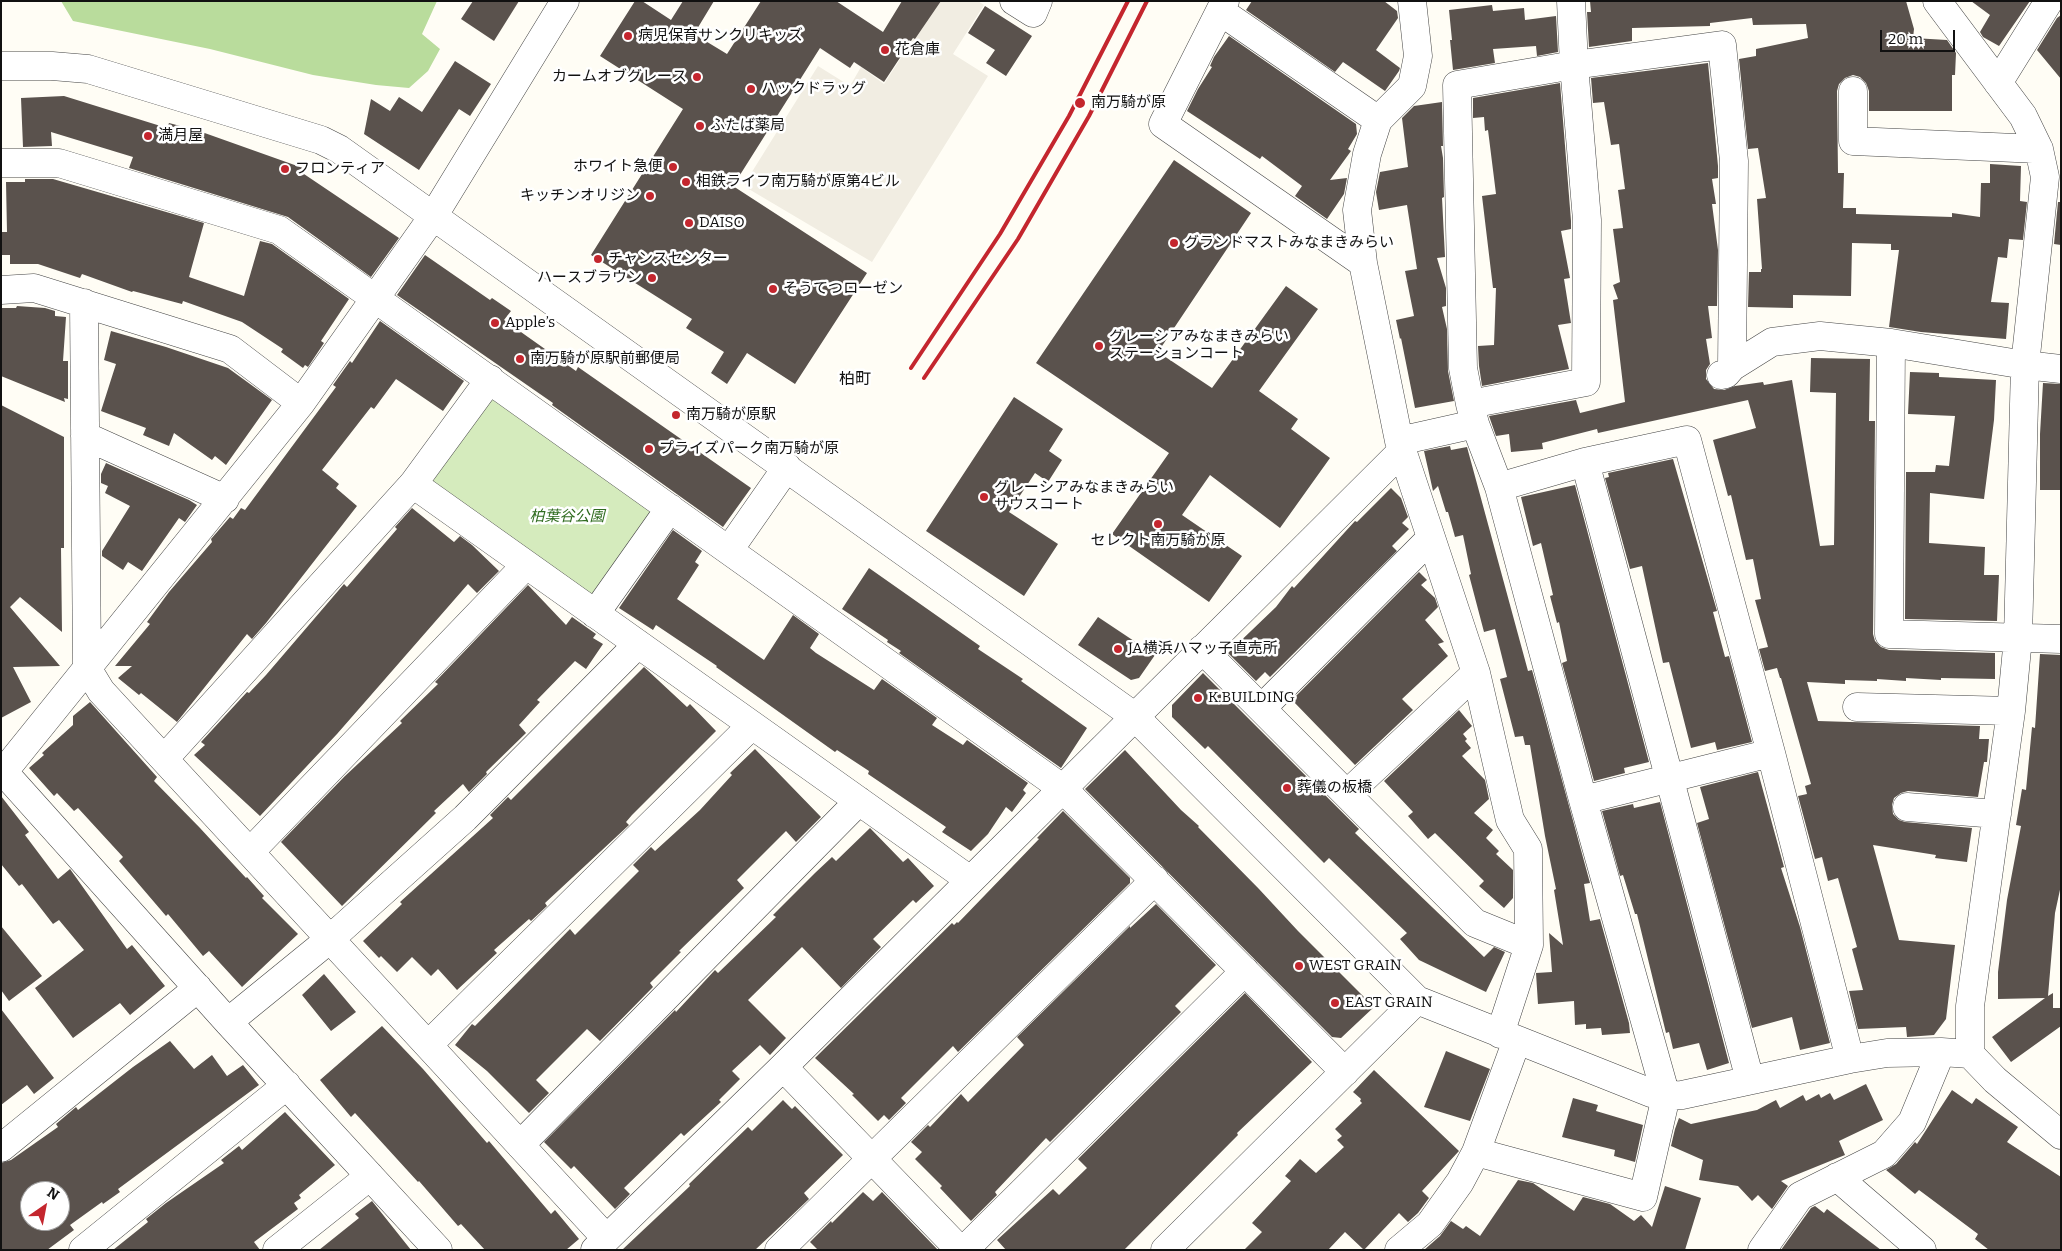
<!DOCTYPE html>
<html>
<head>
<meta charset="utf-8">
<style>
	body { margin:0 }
	#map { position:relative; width:2062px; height:1251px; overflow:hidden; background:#fffdf5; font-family:Bitter,serif }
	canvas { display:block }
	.frame { position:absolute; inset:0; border:2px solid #111; pointer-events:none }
	.north { position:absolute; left:20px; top:1181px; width:50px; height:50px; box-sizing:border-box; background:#fff; border:1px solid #a0a0a0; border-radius:50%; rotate:33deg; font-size:14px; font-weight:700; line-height:20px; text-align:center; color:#111 }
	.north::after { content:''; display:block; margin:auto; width:18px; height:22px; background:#c4262e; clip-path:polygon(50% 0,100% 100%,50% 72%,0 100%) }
	.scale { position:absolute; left:1880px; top:30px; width:75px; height:22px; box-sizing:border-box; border:2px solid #111; border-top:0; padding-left:6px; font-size:15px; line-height:18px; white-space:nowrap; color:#111; -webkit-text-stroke:4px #fff; paint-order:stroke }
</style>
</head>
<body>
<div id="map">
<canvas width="2062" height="1251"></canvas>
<div class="frame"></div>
<div class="north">N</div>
<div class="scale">20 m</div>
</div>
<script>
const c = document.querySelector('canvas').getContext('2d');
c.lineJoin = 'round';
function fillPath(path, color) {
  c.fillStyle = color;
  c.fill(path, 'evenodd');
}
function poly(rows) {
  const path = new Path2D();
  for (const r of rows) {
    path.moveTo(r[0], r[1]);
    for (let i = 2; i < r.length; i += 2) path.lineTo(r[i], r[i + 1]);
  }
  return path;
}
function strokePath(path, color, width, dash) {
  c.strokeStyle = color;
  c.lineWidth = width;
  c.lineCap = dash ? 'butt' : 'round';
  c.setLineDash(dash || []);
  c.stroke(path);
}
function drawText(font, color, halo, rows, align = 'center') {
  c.font = font + ' Bitter,"Noto Sans JP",serif';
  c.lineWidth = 5;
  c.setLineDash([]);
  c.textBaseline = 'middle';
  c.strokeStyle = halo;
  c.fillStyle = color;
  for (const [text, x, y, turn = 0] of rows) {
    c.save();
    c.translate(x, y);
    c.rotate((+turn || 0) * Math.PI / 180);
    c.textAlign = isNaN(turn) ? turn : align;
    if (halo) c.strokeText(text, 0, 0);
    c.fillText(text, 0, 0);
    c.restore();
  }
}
fillPath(poly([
	[492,397,654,513,590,599,429,482]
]), '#d5ebbd');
fillPath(poly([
	[61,1,437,1,422,34,440,49,428,71,409,88,376,85,313,75,210,49,73,21]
]), '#b9dc9c');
fillPath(poly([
	[938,1,978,1,984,5,953,54,988,76,872,262,747,188,745,183,818,66,850,86,861,67,884,84]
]), '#f1ede2');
fillPath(poly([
	[473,1,519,1,494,41,461,19],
	[635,1,642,1,671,20,683,1,714,1,694,34,727,54,761,1,836,1,883,32,902,1,941,1,915,39,913,38,884,82,854,62,850,68,820,48,733,186,867,273,795,384,747,353,727,384,711,373,724,352,686,328,692,319,591,255,683,109,600,56],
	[1252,1,1384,1,1397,11,1398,18,1376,50,1400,68,1399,71,1385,91,1343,62,1335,72,1246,10],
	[1590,1,1906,1,1914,29,1913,38,1947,40,1956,53,1955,75,1952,75,1952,111,1869,111,1869,91,1866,83,1860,77,1853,75,1845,78,1839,84,1837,91,1838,173,1844,173,1843,208,1856,208,1856,214,1952,217,1952,213,1980,217,1981,183,1990,183,1990,164,2021,166,2020,201,2027,202,2023,240,2009,239,2007,258,1998,257,1991,302,2009,303,2006,339,1921,332,1889,327,1899,250,1891,250,1891,244,1852,243,1851,296,1793,295,1793,308,1748,307,1749,272,1761,272,1761,269,1762,269,1757,199,1766,198,1758,148,1748,149,1739,59,1756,56,1756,49,1808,38,1806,24,1753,25,1752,18,1710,23,1710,26,1632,28,1632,41,1589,47,1587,12,1591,12],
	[1971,1,2030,1,1999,46,1983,37,1980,32,1990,15],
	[1492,5,1493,11,1524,8,1525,20,1556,16,1558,52,1537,56,1536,46,1493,49,1495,63,1453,70,1450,40,1452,40,1449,10],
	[985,6,1032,36,1006,76,986,63,995,50,968,33],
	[2061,15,2061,79,2037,50,2057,18],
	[1229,36,1356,124,1357,134,1348,149,1351,151,1330,180,1347,178,1344,194,1327,219,1295,196,1302,186,1262,156,1260,159,1187,111,1198,89,1212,67,1210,66,1214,57],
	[455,61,491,84,470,116,459,109,419,170,364,134,371,99,390,111,399,97,422,112],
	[1708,63,1718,166,1718,178,1712,179,1716,204,1712,204,1718,250,1717,306,1708,306,1712,338,1706,339,1710,364,1706,370,1706,379,1714,389,1724,390,1735,386,1763,382,1764,385,1792,380,1820,546,1834,545,1836,393,1810,392,1811,358,1870,359,1869,421,1875,421,1873,634,1875,641,1881,647,1889,650,1995,653,1995,679,1941,678,1941,680,1906,678,1906,681,1877,679,1877,681,1845,680,1845,684,1807,682,1818,721,1980,726,1979,739,1989,739,1987,762,1984,762,1978,797,1908,791,1901,793,1894,798,1892,805,1893,814,1899,820,1905,822,1972,828,1967,862,1935,858,1936,855,1873,845,1899,940,1955,945,1946,1019,1934,1035,1907,1037,1906,1027,1858,1029,1849,991,1863,990,1852,949,1857,947,1838,878,1828,881,1822,857,1815,859,1798,796,1807,794,1805,786,1811,784,1781,678,1780,678,1777,668,1765,671,1759,649,1768,647,1755,600,1761,599,1753,559,1746,560,1731,495,1728,496,1713,440,1756,428,1748,400,1598,433,1597,429,1542,443,1543,449,1511,452,1509,434,1496,436,1489,416,1576,400,1580,413,1625,402,1613,300,1618,299,1613,285,1620,282,1613,229,1623,228,1618,190,1625,189,1619,144,1611,145,1604,102,1593,103,1591,78],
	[1560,83,1571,221,1571,229,1561,231,1570,278,1564,279,1571,323,1558,325,1569,369,1482,386,1479,366,1478,346,1494,345,1496,288,1493,288,1482,196,1496,194,1488,130,1485,131,1484,117,1473,118,1473,98],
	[64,96,167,128,169,123,199,131,303,168,301,172,399,238,371,277,288,217,129,168,133,157,51,132,52,146,23,147,21,98],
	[1442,102,1443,146,1441,146,1443,158,1444,197,1442,198,1445,257,1437,258,1446,288,1446,306,1442,307,1447,329,1448,371,1454,401,1415,408,1401,338,1400,339,1396,320,1414,316,1405,271,1417,269,1407,205,1379,210,1376,192,1380,172,1408,167,1402,118,1414,106],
	[1174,160,1251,213,1158,352,1212,388,1286,286,1318,309,1259,391,1298,419,1291,429,1330,458,1280,528,1210,475,1182,515,1242,556,1209,602,1112,534,1169,453,1036,363],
	[25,179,53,179,204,223,189,277,244,296,260,241,272,244,349,299,321,341,324,343,308,367,305,365,303,368,281,352,283,349,242,322,183,301,182,304,133,291,132,292,82,274,80,278,38,264,10,264,10,255,1,255,1,232,7,232,6,182,25,182],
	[2058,202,2061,202,2061,245,2054,244],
	[425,255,490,300,492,298,511,311,504,320,576,371,578,367,751,488,723,527,552,405,553,403,397,295],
	[17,306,45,308,55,311,55,316,66,317,63,361,68,361,68,399,64,398,65,402,1,376,1,308,16,308],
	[380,321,464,381,443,411,396,379,374,409,371,407,322,470,339,484,336,488,357,506,266,623,252,639,247,634,177,722,141,693,139,695,118,678,132,666,115,666,150,624,147,622,169,592,212,542,211,539,224,524,230,517,233,519,241,508,245,510,336,387,333,385,350,361,352,363],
	[111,331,166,347,228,368,272,400,226,465,215,456,212,460,174,433,169,446,143,435,146,428,101,411,116,364,104,360],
	[1910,372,1939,373,1939,377,1996,380,1994,420,1984,499,1930,493,1929,543,1985,547,1984,575,1999,575,1997,621,1905,619,1906,472,1935,472,1936,465,1949,466,1955,416,1908,414],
	[2043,383,2061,384,2061,490,2040,490,2040,434],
	[1014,397,1063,429,1049,451,1062,460,1048,482,1035,473,1009,512,1058,544,1024,596,926,531],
	[1,405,64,437,64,548,61,548,62,632,20,597,10,607,60,666,13,667,31,702,1,718],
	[1450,446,1451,450,1467,447,1528,671,1532,670,1590,883,1584,884,1590,921,1600,919,1629,1023,1630,1033,1602,1035,1601,1028,1586,1029,1586,1024,1575,1025,1574,1001,1538,1004,1536,973,1552,972,1549,933,1563,945,1554,890,1556,889,1545,836,1530,745,1525,745,1523,736,1515,737,1500,679,1507,677,1495,629,1484,632,1469,575,1471,574,1463,535,1455,537,1448,512,1446,512,1438,486,1433,491,1424,451],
	[1673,459,1717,611,1713,612,1725,657,1729,656,1752,742,1717,750,1715,742,1691,748,1669,662,1663,663,1642,566,1630,569,1605,478,1609,477,1608,473],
	[106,463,189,500,197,505,185,522,179,518,142,571,128,562,123,570,102,556,102,551,130,506,105,493,108,486,101,483,101,474],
	[1575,485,1649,762,1624,768,1625,773,1594,781,1562,663,1567,661,1559,622,1557,623,1550,596,1553,595,1541,543,1533,546,1521,497],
	[1391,488,1401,498,1408,517,1402,523,1409,529,1392,546,1397,551,1270,677,1265,672,1256,681,1228,653,1276,607,1292,586,1294,588,1355,521,1357,522],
	[412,508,454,542,460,536,472,545,499,571,477,593,468,584,337,734,260,816,194,755,205,745,201,742,247,692,249,693,266,675,344,584,347,587,397,529,395,527],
	[673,530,702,551,695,562,699,565,677,599,764,660,793,615,819,634,810,648,816,653,874,690,882,679,937,718,932,725,963,745,967,740,1028,783,1023,790,1026,793,1012,812,1006,807,988,834,971,851,942,832,946,827,868,774,869,771,837,750,835,752,716,667,717,666,656,625,653,630,619,608],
	[869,568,980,646,978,649,1023,679,1021,681,1087,728,1061,768,899,653,901,651,887,642,888,640,842,609],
	[1419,572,1427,580,1421,585,1435,598,1438,607,1425,620,1444,642,1438,644,1448,656,1402,699,1413,710,1355,765,1292,700],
	[528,585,566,625,572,617,596,634,593,638,603,644,586,669,575,661,537,700,540,702,519,725,526,733,486,772,487,774,469,792,463,784,434,811,436,813,342,906,281,842,345,776,402,723,400,721,438,684,435,682],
	[1098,617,1155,655,1139,678,1131,680,1078,645],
	[2040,654,2061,655,2061,885,2055,913,2048,996,2053,993,2053,1008,2061,1008,2061,1026,2011,1062,1992,1037,2045,998,1998,999,1998,972,2007,900,2021,826,2016,825,2022,789,2026,790,2032,727,2035,728],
	[644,667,687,707,690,704,716,731,632,815,626,822,629,825,545,903,547,906,531,921,529,919,494,950,497,953,457,990,438,969,431,976,412,957,397,972,381,956,379,958,363,941,402,904,400,902,493,818,490,815,508,797,511,800],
	[1203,673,1359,829,1355,833,1484,957,1494,947,1505,952,1486,992,1419,960,1400,939,1407,933,1329,858,1324,863,1208,746,1205,749,1172,717,1172,705],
	[90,702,157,777,154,781,200,828,246,878,247,877,264,896,262,898,298,934,242,987,209,951,203,956,168,914,166,916,119,861,123,857,78,808,74,811,57,793,54,796,29,768,44,755,42,753,73,725,73,716],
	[1459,710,1472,726,1463,734,1467,739,1465,741,1471,748,1462,756,1485,780,1489,799,1474,813,1493,830,1486,838,1499,851,1496,854,1513,870,1513,898,1504,908,1479,886,1484,881,1435,833,1428,839,1408,816,1413,812,1384,781],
	[755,749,821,817,796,842,786,831,737,880,744,888,679,951,681,952,650,983,653,987,600,1041,587,1029,536,1080,549,1093,529,1113,487,1071,455,1045,472,1024,475,1026,570,929,575,935,639,871,633,865,651,847,655,851,700,810,732,775,730,773],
	[1125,750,1181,810,1199,826,1198,827,1259,889,1298,931,1374,1007,1341,1038,1332,1037,1085,789],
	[1758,772,1784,867,1781,868,1800,927,1830,1043,1800,1050,1792,1017,1752,1028,1697,823,1709,819,1700,787],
	[1,796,29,832,25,835,58,879,70,869,127,949,132,945,165,986,130,1015,120,1003,73,1038,35,988,84,950,59,920,53,924,22,884,19,886,1,864],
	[1660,802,1729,1063,1707,1070,1699,1043,1673,1049,1669,1032,1666,1033,1637,914,1635,914,1623,875,1620,876,1602,811,1633,804,1634,808],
	[1063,811,1130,878,1130,883,958,1052,953,1046,901,1098,906,1103,889,1120,884,1115,878,1121,852,1095,854,1094,815,1058,952,923,954,925,957,922,958,923,1039,839,1037,838],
	[870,828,903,862,908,858,934,886,916,903,913,900,873,939,881,947,841,988,802,947,748,1000,786,1038,770,1055,760,1045,732,1071,740,1079,719,1100,721,1102,684,1136,681,1133,624,1188,630,1194,615,1209,574,1166,571,1169,544,1142,675,1010,676,1012,715,970,718,973,776,917,773,915,815,873,832,857,836,861],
	[1156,904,1216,965,1175,1006,1181,1012,1050,1142,1046,1138,995,1192,997,1195,971,1221,940,1188,942,1186,915,1159,922,1152,911,1142,928,1125,930,1127,961,1094,968,1102,1024,1045,1017,1037,1130,926,1130,928],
	[1,926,42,976,9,1001,1,990],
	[324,974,356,1012,331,1031,302,995],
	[1245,993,1312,1062,1237,1133,1238,1135,1124,1250,1006,1250,997,1240,1053,1189,1059,1195,1087,1168,1078,1159],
	[1,1009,54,1078,34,1094,27,1085,1,1105],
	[382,1026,423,1069,487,1143,489,1141,551,1214,555,1210,579,1239,566,1250,485,1250,461,1224,458,1226,419,1181,418,1182,355,1113,351,1117,320,1080],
	[170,1041,194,1069,212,1055,227,1076,243,1065,259,1085,118,1189,120,1192,103,1204,102,1202,70,1225,74,1230,47,1250,1,1250,1,1163,11,1160,58,1127,56,1124,76,1107,78,1110,133,1067],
	[30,1191,60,1191,60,1221,30,1221],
	[1446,1051,1490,1069,1470,1121,1424,1107],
	[1374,1070,1459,1151,1422,1191,1429,1198,1418,1213,1408,1222,1399,1213,1364,1250,1345,1232,1328,1250,1244,1250,1262,1232,1252,1223,1291,1181,1285,1176,1300,1159,1316,1173,1344,1147,1337,1140,1342,1136,1335,1129,1362,1103,1360,1101,1361,1099,1353,1092],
	[1866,1084,1883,1120,1839,1141,1845,1155,1781,1181,1788,1186,1772,1209,1758,1195,1752,1201,1738,1186,1699,1180,1703,1160,1671,1146,1675,1129,1679,1118,1691,1124,1757,1110,1776,1100,1780,1108,1803,1095,1806,1101,1819,1094,1821,1098,1830,1093,1834,1100],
	[1952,1090,1972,1104,1976,1098,2018,1127,2007,1142,2061,1177,2061,1250,1989,1250,1975,1239,1978,1234,1919,1190,1915,1194,1886,1170,1896,1164,1915,1142,1917,1144],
	[1573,1098,1598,1105,1596,1111,1643,1125,1635,1162,1614,1156,1615,1150,1562,1137],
	[783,1100,792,1109,795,1106,843,1155,804,1193,809,1199,787,1220,755,1250,622,1250,690,1186,689,1184,748,1127,752,1131],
	[285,1112,335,1165,299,1195,301,1198,294,1203,298,1209,254,1242,260,1250,113,1250,148,1222,146,1219,166,1203,224,1163,221,1160,239,1146,242,1150],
	[1518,1180,1533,1183,1574,1211,1583,1197,1610,1204,1634,1221,1641,1215,1652,1227,1665,1186,1701,1198,1685,1250,1424,1250,1440,1236,1451,1221,1463,1229,1466,1226,1480,1236],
	[863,1192,873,1201,882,1192,938,1250,818,1250,810,1242,831,1221,832,1223],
	[372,1201,411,1250,319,1250,359,1218,355,1214],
	[1815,1206,1824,1213,1827,1209,1881,1250,1781,1250,1811,1208]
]), '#5a524d');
const minor = poly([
	[1014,1,1033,13,1038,1],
	[1225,1,1163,124,1363,263],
	[1412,1,1418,56,1412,86,1378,120,1367,154,1357,210,1363,263,1399,441,1476,673,1510,820,1528,849,1529,945,1500,1034],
	[1937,1,2023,116,2039,149,2045,177,2025,365,2018,638,2011,711,1970,1006,1970,1054,1995,1080,2061,1135],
	[1220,11,1378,120],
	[1,66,52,66,88,69,321,140,339,149,1134,716,1417,1000,1651,1093,1666,1096,1682,1095,1850,1059,1887,1053,1941,1052,1970,1054],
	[1998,83,2049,1],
	[1853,91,1853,141,2039,149],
	[1,163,59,163,279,230,1062,788,1345,1072],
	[1,290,34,288,230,349,301,403],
	[84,303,87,668,101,691,606,1238],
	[1891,343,1889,634,2061,639],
	[1721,375,1726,374,1732,367,1772,342,1820,336,1891,343,2025,365,2061,369],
	[1470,404,1586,382,1587,220,1574,65,1571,1],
	[85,436,225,499],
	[1399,441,1475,424],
	[1585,462,1750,1080],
	[413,484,970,880],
	[1499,487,1585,462,1687,440,1771,753,1850,1059],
	[729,550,787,467],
	[595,614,670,508],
	[1202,649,1475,923,1529,945],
	[1857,707,2011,711],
	[1262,708,1431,538],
	[164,759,413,484,490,379],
	[1,769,228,1022,438,1250],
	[1,775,301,403,434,215,565,1],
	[1347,794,1476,673],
	[1583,800,1771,753],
	[1907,807,1997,814],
	[250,852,526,565],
	[228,1022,330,939,465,818,638,644],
	[428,1045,752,725],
	[783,1067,960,1250],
	[520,1145,859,801],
	[1,1148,198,988],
	[1476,1152,1643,1197,1666,1096,1583,800,1499,487,1475,424,1470,404,1463,368,1457,85,1574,65,1722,45,1734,161,1732,367],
	[1837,1177,1922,1250],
	[83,1250,287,1085],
	[277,1250,370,1176],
	[595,1250,783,1067,1402,451],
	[779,1250,1155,880],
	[964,1250,1245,971],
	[1165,1250,1417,1000],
	[1399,1250,1430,1224,1460,1182,1476,1152,1517,1040],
	[1762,1250,1800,1196,1884,1154,1912,1122,1941,1052]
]);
strokePath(minor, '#444', 29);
strokePath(minor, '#fff', 28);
strokePath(poly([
	[911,368,1000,234,1069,116,1128,1],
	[924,378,1018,239,1089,116,1147,1]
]), '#c4262e', 4);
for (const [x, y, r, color] of [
	[628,36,5,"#c4262e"],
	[885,50,5,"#c4262e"],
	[697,77,5,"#c4262e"],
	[751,89,5,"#c4262e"],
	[1080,103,6,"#c4262e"],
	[700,126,5,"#c4262e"],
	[148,136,5,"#c4262e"],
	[673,167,5,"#c4262e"],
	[285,169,5,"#c4262e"],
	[686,182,5,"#c4262e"],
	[650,196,5,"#c4262e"],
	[689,223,5,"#c4262e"],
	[1174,243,5,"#c4262e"],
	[598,259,5,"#c4262e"],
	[652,278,5,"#c4262e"],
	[773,289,5,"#c4262e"],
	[495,323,5,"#c4262e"],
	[1099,346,5,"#c4262e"],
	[520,359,5,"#c4262e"],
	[676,415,5,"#c4262e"],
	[649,449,5,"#c4262e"],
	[984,497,5,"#c4262e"],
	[1158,524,5,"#c4262e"],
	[1118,649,5,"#c4262e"],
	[1198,698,5,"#c4262e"],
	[1287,788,5,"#c4262e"],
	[1299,966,5,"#c4262e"],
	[1335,1003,5,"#c4262e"]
]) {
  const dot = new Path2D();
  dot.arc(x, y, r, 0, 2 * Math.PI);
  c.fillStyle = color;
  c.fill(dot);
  strokePath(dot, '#fff', 2);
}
drawText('15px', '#111', '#fff', [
	["病児保育サンクリキッズ",638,36],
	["花倉庫",895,50],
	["カームオブグレース",687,77,"right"],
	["ハックドラッグ",761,89],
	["南万騎が原",1091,103],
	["ふたば薬局",710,126],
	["満月屋",158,136],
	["ホワイト急便",663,167,"right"],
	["フロンティア",295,169],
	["相鉄ライフ南万騎が原第4ビル",696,182],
	["キッチンオリジン",640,196,"right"],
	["DAISO",699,223],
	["グランドマストみなまきみらい",1184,243],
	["チャンスセンター",608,259],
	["ハースブラウン",642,278,"right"],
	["そうてつローゼン",783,289],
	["Apple’s",505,323],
	["グレーシアみなまきみらい",1109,337],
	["ステーションコート",1109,354],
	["南万騎が原駅前郵便局",530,359],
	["南万騎が原駅",686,415],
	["プライズパーク南万騎が原",659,449],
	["グレーシアみなまきみらい",994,488],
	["サウスコート",994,505],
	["セレクト南万騎が原",1158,541,"center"],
	["JA横浜ハマッ子直売所",1128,649],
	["K.BUILDING",1208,698],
	["葬儀の板橋",1297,788],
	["WEST GRAIN",1309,966],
	["EAST GRAIN",1345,1003]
], 'left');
drawText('italic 15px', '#2f6b1f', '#fff', [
	["柏葉谷公園",567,517]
]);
drawText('16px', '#111', '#fff', [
	["柏町",855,380]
]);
</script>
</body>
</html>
